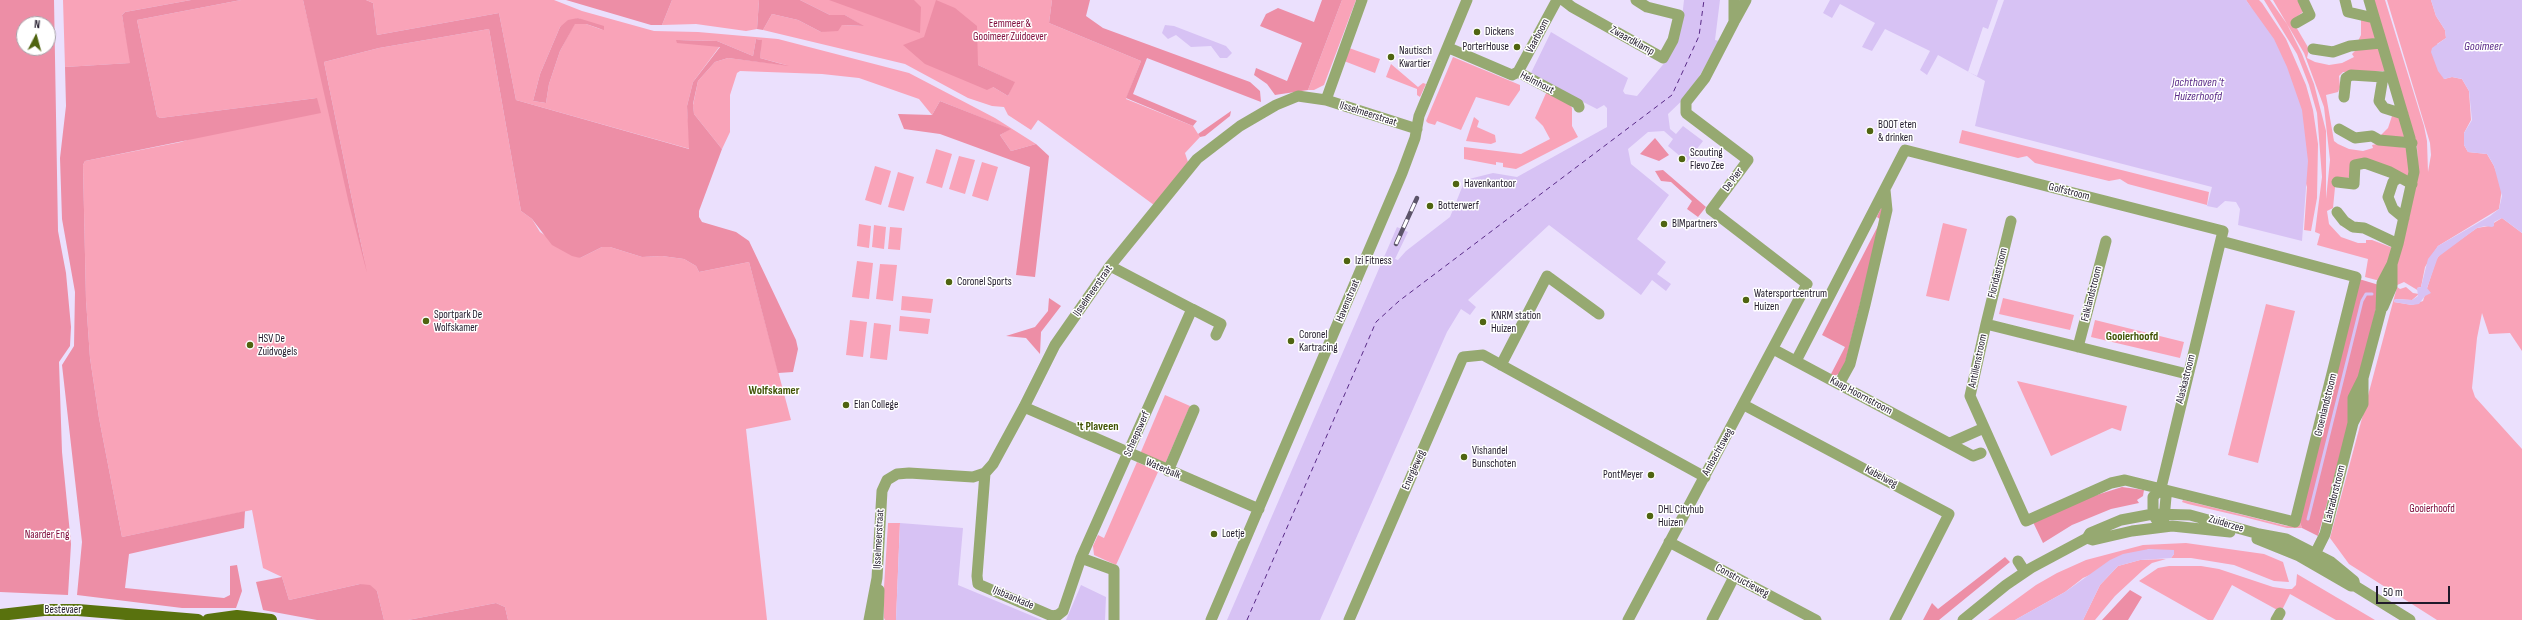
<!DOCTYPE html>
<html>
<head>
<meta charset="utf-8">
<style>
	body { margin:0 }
	#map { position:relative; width:2522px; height:620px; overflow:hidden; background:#ebe0fd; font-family:"Sofia Sans Condensed",sans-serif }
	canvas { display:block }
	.north { position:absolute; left:16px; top:16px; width:40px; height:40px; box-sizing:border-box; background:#fff; border:1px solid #a6a3aa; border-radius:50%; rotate:6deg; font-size:11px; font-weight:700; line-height:16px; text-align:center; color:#20192a }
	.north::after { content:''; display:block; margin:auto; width:14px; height:18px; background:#4f6410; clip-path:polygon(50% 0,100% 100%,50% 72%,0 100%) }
	.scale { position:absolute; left:2376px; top:586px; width:74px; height:18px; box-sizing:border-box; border:2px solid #20192a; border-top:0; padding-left:5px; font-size:12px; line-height:14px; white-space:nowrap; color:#20192a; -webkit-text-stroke:3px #fff; paint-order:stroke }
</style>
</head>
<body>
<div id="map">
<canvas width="2522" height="620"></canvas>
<div class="north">N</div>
<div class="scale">50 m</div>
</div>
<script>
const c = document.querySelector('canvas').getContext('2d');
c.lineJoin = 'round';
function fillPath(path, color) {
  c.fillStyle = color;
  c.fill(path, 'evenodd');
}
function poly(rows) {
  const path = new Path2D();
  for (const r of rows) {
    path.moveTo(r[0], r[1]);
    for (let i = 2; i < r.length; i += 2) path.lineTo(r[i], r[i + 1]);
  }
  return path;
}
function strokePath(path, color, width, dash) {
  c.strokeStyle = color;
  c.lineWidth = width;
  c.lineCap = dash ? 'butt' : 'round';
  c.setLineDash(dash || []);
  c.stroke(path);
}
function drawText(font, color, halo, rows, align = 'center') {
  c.font = font + ' "Sofia Sans Condensed",sans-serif';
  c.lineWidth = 3;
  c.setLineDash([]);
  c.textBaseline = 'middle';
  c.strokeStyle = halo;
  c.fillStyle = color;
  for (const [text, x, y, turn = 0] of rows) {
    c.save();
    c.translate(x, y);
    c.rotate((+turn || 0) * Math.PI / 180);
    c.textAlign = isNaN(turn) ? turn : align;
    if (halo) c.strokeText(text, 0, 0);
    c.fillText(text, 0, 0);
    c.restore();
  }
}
fillPath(poly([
	[63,0,191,0,125,12,122,15,131,63,65,67],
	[241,0,303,0,365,263,324,62,379,48,489,29,521,211,532,219,540,232,580,258,602,247,610,247,642,257,662,256,684,259,696,266,699,272,749,262,791,420,746,429,767,620,508,620,505,607,496,603,408,620,384,620,377,591,360,584,289,600,282,577,263,568,252,510,122,537,99,418,90,358,86,300,83,165,85,161,181,142,317,98,160,118,157,116,137,20],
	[366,0,554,0,582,11,654,31,698,32,778,39,909,73,995,118,1036,144,1011,151,1000,135,1010,129,940,101,932,115,919,99,859,78,822,74,740,71,737,73,730,95,730,132,722,149,694,114,693,105,698,81,715,62,728,58,786,65,760,58,761,40,756,39,753,56,717,41,676,40,720,46,693,82,687,106,690,149,516,100,499,13,377,35,373,3],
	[578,18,603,30,586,24,575,23,560,51,549,84,546,103,533,101,540,74,560,27],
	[672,0,759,0,757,29,746,31,696,24,662,25],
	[800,0,1052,0,1049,23,1141,61,1126,99,1193,126,1200,137,1185,153,1188,162,1154,205,1038,120,1031,130,1008,115,1004,107,992,106,968,98,905,64,763,30,772,14,798,20,821,32,842,25,863,26,845,15,830,15],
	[978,65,1014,82,1008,96,993,87],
	[1342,0,1356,0,1324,85,1314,90,1308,90],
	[2246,0,2259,0,2262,3,2286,39,2306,85,2313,110,2318,144,2317,198,2311,231,2304,230,2307,187,2250,6],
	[2264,0,2270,0,2287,24,2302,54,2314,84,2326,131,2326,199,2330,160,2324,107,2304,53,2273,0,2300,0,2303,12,2292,20,2309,49,2307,58,2315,62,2329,65,2342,63,2354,57,2352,54,2356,50,2379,48,2386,71,2343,72,2339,76,2340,87,2338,92,2326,95,2334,141,2338,144,2349,149,2363,151,2373,148,2372,145,2377,144,2407,148,2410,177,2371,161,2348,178,2336,177,2333,208,2327,211,2329,224,2341,237,2358,243,2366,243,2366,240,2372,240,2393,248,2380,281,2365,277,2368,259,2317,245,2320,234,2315,232,2322,177,2317,113,2309,85,2297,54],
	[2372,0,2385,0,2424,126,2427,141,2428,172,2431,155,2430,143,2387,0,2431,0,2436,16,2445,30,2446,38,2437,44,2444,79,2452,77,2462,79,2469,91,2471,120,2464,133,2464,145,2468,152,2487,154,2494,166,2502,188,2499,209,2438,246,2425,267,2421,287,2417,288,2419,291,2404,282,2395,286,2395,272,2418,166,2417,147],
	[2361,19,2370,21,2376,38,2357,43,2361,35],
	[1349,48,1380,59,1375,73,1344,61],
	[1453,57,1520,85,1520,90,1509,106,1476,97,1461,130,1437,121,1435,125,1428,123,1426,121],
	[1391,64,1418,87,1423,83,1426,84,1420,97,1417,95,1417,89,1386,77],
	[1547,91,1568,102,1572,108,1572,126,1578,137,1516,169,1503,167,1503,163,1496,162,1496,165,1464,159,1464,147,1521,154,1550,139,1543,126,1535,118],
	[2392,116,2400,117,2406,138,2380,136,2388,128],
	[1474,117,1479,121,1477,127,1495,135,1496,142,1491,144,1466,141],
	[1962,130,2209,192,2207,205,2128,184,2120,179,2109,181,2035,163,2027,156,2018,158,1959,143],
	[936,149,952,154,942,188,926,183],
	[959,156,975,160,965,194,949,189],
	[982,162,998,167,988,201,972,196],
	[875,166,891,171,881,205,865,200],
	[898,172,914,177,904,211,888,207],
	[2502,218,2522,233,2522,351,2510,333,2489,334,2482,313,2477,338,2472,388,2475,397,2522,449,2522,620,2437,620,2349,564,2330,538,2397,287,2400,289,2406,287,2413,293,2419,294,2412,300,2395,299,2394,302,2412,305,2423,301,2436,260,2441,253,2477,228,2489,226],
	[1943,223,1967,229,1949,301,1926,296],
	[859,224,871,226,869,248,857,246],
	[874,225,886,227,884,249,872,247],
	[890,227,902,228,900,250,888,249],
	[857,261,873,263,869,299,852,297],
	[880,264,897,265,893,301,876,299],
	[902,296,933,299,931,313,901,310],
	[2003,298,2074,315,2070,330,1999,314],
	[2266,304,2295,311,2258,463,2228,455],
	[900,316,930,319,928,334,899,331],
	[850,320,867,322,863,357,846,355],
	[2095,320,2184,342,2180,358,2091,337],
	[874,323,891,325,887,360,870,358],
	[2017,381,2127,406,2121,431,2112,428,2051,456],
	[1165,395,1190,406,1165,464,1140,454],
	[1137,462,1158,472,1116,565,1094,555,1093,546,1098,535,1104,538],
	[2183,500,2287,526,2300,522,2302,528,2287,528,2244,517,2188,504,2182,502],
	[888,523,900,523,896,620,885,620,884,618,884,587],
	[2186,543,2264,554,2283,562,2289,582,2274,581,2234,565,2191,558,2171,558,2174,554,2149,549,2083,578,2065,592,2015,620,1988,620,2036,585,2057,573,2086,560,2143,545],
	[2166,559,2152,563,2143,570,2115,596,2095,620,2083,620,2100,585,2118,566,2140,560],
	[2169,566,2201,566,2219,569,2273,587,2287,589,2292,589,2296,585,2297,574,2375,620,2336,620,2290,594,2281,612,2232,585,2213,620,2208,620,2139,581,2158,568]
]), '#f9a3b8');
fillPath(poly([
	[0,0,54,0,58,231,66,273,71,327,70,346,59,362,62,452,71,544,68,595,0,592],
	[24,24,48,24,48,48,24,48],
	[191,0,241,0,137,20,157,116,160,118,317,98,321,113,85,161,83,165,86,300,90,358,99,418,122,537,245,511,244,528,129,554,125,588,224,598,230,595,230,566,237,565,242,591,236,608,182,608,77,595,82,542,62,365,74,346,75,292,62,219,60,158,66,106,65,67,130,63,122,15,125,12],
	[303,0,366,0,373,3,377,35,499,13,516,100,689,149,687,106,693,82,720,47,677,43,676,40,717,41,753,56,756,39,762,40,760,58,789,66,728,58,715,62,698,81,693,104,694,114,722,149,699,211,699,217,702,222,736,232,749,241,796,340,798,349,793,372,778,373,749,262,699,272,696,266,684,259,662,256,642,257,610,247,602,247,580,258,572,256,552,245,532,219,521,211,489,29,379,48,324,62,367,273,349,204],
	[566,0,672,0,662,25,651,25],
	[759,0,800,0,830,15,845,15,864,26,842,25,838,31,821,32,798,20,772,14,763,30,757,29],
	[829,0,914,0,921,7,920,33],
	[936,0,955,8,977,26,978,65,1015,82,1008,96,993,87,987,90,925,64,903,45,924,37],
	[1052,0,1090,0,1086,16,1103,28,1250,82,1260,91,1261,102,1147,58,1133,94,1197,121,1193,126,1126,98,1141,61,1049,23],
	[1322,0,1342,0,1308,90,1275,95,1267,84,1254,75,1256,68,1287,81,1302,43,1260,26,1266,14,1278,8,1314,22],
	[578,18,604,26,604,30,586,24,575,24,560,51,549,84,546,103,533,101,540,74,560,27,568,20],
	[940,101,1011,129,1000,135,1011,151,1036,144,1049,156,1035,277,1016,275,1030,167,940,134,904,129,898,114,932,115],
	[1231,111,1230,116,1205,136,1200,137,1198,134],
	[1655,138,1669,155,1659,161,1640,154],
	[1663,170,1706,207,1698,217,1687,209,1692,201,1671,182,1661,181,1655,171],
	[1881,208,1884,209,1845,363,1839,374,1833,376,1831,374,1845,347,1822,335,1881,220,1877,217],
	[2359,279,2379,285,2379,296,2349,422,2318,536,2302,528,2300,522],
	[1049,298,1061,306,1041,332,1040,354,1026,338,1006,336,1035,327,1048,311],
	[2122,487,2144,490,2143,496,2137,500,2139,503,2111,509,2072,525,2043,543,2033,522,2084,499],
	[2005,557,2010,562,1939,620,1923,620,1932,603,1938,609],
	[282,577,289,600,360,584,370,585,377,591,384,620,317,620,263,610,256,582],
	[2130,590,2142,597,2128,620,2102,620],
	[496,603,505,607,508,620,408,620]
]), '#ed8ea6');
fillPath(poly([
	[1684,0,1720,0,1715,40,1719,41,1690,93,1668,114,1670,129,1676,134,1683,126,1703,141,1687,162,1668,146,1673,139,1664,131,1648,132,1628,149,1631,164,1669,195,1637,239,1666,262,1657,274,1671,284,1666,291,1652,280,1641,295,1549,225,1468,300,1476,307,1470,315,1461,309,1447,332,1320,620,1227,620,1397,227,1408,232,1395,259,1398,260,1406,251,1450,217,1465,180,1493,173,1517,177,1607,127,1607,108,1604,105,1597,109,1530,75,1551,32,1628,78,1623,91,1625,94,1637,96,1666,61,1682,18],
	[1830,0,2246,0,2274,39,2287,67,2302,110,2308,161,2302,241,2238,225,2240,209,2236,202,2225,201,2217,208,2207,206,2212,187,1975,126,1985,81,1938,55,1927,75,1920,70,1930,51,1885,29,1872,51,1862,47,1875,23,1840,4,1832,18,1823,13],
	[2431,0,2522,0,2522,233,2502,218,2494,222,2494,226,2492,227,2485,226,2477,228,2438,257,2427,288,2431,293,2425,296,2419,304,2412,305,2394,302,2395,299,2412,300,2418,296,2417,288,2421,287,2428,259,2438,246,2490,216,2499,209,2502,196,2494,166,2489,157,2487,154,2468,152,2464,145,2464,133,2472,120,2469,91,2462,79,2452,77,2444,79,2438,71,2431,52,2432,48,2446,38,2445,30,2436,16],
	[1165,25,1174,26,1226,46,1232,53,1227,58,1220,58,1211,46,1191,47,1176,35,1168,39,1162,33],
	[900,523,963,528,958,585,1042,620,896,620],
	[2149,549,2174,550,2174,554,2171,558,2140,560,2118,566,2100,585,2083,620,2015,620,2065,592,2110,560,2123,554],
	[1081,585,1106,597,1105,620,1066,620]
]), '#d7c2f4');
fillPath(poly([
	[1998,0,2004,0,1977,76,1968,72,1983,27,1988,29]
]), '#ebe0fd');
strokePath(poly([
	[2308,519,2362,301,2366,294,2372,294]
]), '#d7c2f4', 3);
strokePath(poly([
	[1247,620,1376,322,1399,301,1672,95,1699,36,1704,0]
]), '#592a87', 1, [5, 4]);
strokePath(poly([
	[1563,0,1572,7,1663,58,1673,40,1679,15,1647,7,1636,0],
	[2345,0,2348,12,2374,18],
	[1735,20,1746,0],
	[2296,23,2310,15,2303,0],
	[1449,48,1512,75,1518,72,1578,104,1579,107],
	[2313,49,2333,52,2350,46,2381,43],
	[1518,72,1557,0],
	[2383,77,2379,101,2384,108,2403,114],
	[2344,97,2346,78,2351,75,2383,77,2391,75],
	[1326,100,1362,0],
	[2339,129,2355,138,2372,136,2379,140,2412,143],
	[2398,178,2393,182,2388,197,2393,209,2404,218],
	[2337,182,2354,184,2355,165,2365,163,2390,172,2412,184],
	[2337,212,2344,221,2353,227,2364,228,2398,244,2414,172,2410,138,2369,0],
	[2383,307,2392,286,2392,264,2398,244],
	[1192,309,1221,324,1216,335],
	[1986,324,2011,221],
	[2078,347,2106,241],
	[1773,349,1973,456,1981,453],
	[1796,361,1905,150,2223,231,2161,488,2153,497,2153,514,2161,527],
	[1501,365,1547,276,1599,314],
	[2187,374,1986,324,1970,396,2026,521,2111,483,2125,480,2295,522,2356,277,2221,241],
	[1839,384,1850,364,1865,305,1887,210,1885,190],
	[1744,405,1949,514,1895,620],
	[1024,407,1259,509],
	[2353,423,2353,398,2363,378,2381,310,2382,283,2392,264],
	[1950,443,1984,428],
	[1168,471,1194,410],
	[985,473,977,576,978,584,1052,616,1058,615,1063,611,1081,558,1192,309,1110,266],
	[2161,488,2166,497,2164,519],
	[2087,538,2093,540,2132,531,2172,526,2230,532],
	[2257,539,2299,556,2351,586,2355,586,2410,620],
	[1669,542,1816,620],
	[1081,558,1114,570,1114,620],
	[2313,558,2325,534,2353,423,2363,404,2363,378],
	[2018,561,2025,572],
	[869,620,877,578,882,491,887,480,897,474,909,473,973,477,985,473,993,464,1024,407,1055,345,1110,266,1197,159,1240,126,1276,105,1298,96,1326,100,1417,129],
	[878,620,879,590],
	[1211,620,1402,173,1415,138,1419,116,1467,0],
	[1349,620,1463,357,1483,355,1705,477],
	[1628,620,1807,284,1711,210,1748,160,1686,113,1686,102,1705,78,1734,22,1734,0],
	[1712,620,1734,577],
	[1963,620,2006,585,2031,568,2087,538,2090,533,2121,520,2153,514,2190,515,2259,534,2286,539,2331,562,2354,581,2355,586],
	[2276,620,2280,613]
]), '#96a971', 11);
strokePath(poly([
	[0,615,44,610,78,610,198,620],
	[208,620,237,616,271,620]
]), '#59720e', 12);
const rail = poly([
	[1396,244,1417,198]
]);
strokePath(rail, '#5c5469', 4.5);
strokePath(rail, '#fff', 3, [9]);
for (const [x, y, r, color] of [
	[1477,32,4,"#4f6410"],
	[1517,47,4,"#4f6410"],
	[1391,57,4,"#4f6410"],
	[1870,131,4,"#4f6410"],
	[1682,159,4,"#4f6410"],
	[1456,184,4,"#4f6410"],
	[1430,206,4,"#4f6410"],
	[1664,224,4,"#4f6410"],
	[1347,261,4,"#4f6410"],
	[949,282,4,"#4f6410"],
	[1746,300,4,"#4f6410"],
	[426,321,4,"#4f6410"],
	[1483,322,4,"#4f6410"],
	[1291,341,4,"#4f6410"],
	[250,345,4,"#4f6410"],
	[846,405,4,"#4f6410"],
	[1464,457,4,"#4f6410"],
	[1651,475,4,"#4f6410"],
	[1650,516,4,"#4f6410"],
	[1214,534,4,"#4f6410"]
]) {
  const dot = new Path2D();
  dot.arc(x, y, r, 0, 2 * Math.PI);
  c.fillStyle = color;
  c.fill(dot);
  strokePath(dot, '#fff', 1.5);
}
drawText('11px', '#800d3d', '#fff', [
	["Eemmeer &",1010,24],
	["Gooimeer Zuidoever",1010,37],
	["Gooierhoofd",2432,509],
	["Naarder Eng",47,535]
]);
drawText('11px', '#20192a', '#fff', [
	["Dickens",1485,32],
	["PorterHouse",1509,47,"right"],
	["Nautisch",1399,51],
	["Kwartier",1399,64],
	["BOOT eten",1878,125],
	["& drinken",1878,138],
	["Scouting",1690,153],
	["Flevo Zee",1690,166],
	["Havenkantoor",1464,184],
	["Botterwerf",1438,206],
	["BIMpartners",1672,224],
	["Izi Fitness",1355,261],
	["Coronel Sports",957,282],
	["Watersportcentrum",1754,294],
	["Huizen",1754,307],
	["Sportpark De",434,315],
	["Wolfskamer",434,328],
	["KNRM station",1491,316],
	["Huizen",1491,329],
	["Coronel",1299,335],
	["Kartracing",1299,348],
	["HSV De",258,339],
	["Zuidvogels",258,352],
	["Elan College",854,405],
	["Vishandel",1472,451],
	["Bunschoten",1472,464],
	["PontMeyer",1643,475,"right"],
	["DHL Cityhub",1658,510],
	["Huizen",1658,523],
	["Loetje",1222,534]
], 'left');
drawText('11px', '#20192a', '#fff', [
	["Vaarboom",1538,36,-62],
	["Zwaardklamp",1632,41,29],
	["Helmhout",1537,83,27],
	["IJsselmeerstraat",1368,114,18],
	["De Pier",1733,180,-53],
	["Golfstroom",2069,192,14],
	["Floridastroom",1998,273,-76],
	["IJsselmeerstraat",1093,291,-55],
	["Falklandstroom",2092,294,-76],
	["Havenstraat",1348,301,-67],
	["Antillenstroom",1978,361,-78],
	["Alaskastroom",2186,379,-76],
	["Kaap Hoornstroom",1861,396,28],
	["Groenlandstroom",2326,405,-76],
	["Scheepswerf",1137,434,-66],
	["Ambachtsweg",1718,452,-61],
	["Waterbalk",1163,469,23],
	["Energieweg",1414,470,-66],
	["Kabelweg",1881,477,28],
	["Labradorstroom",2335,494,-76],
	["Zuiderzee",2226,524,17],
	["IJsselmeerstraat",879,539,-87],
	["Constructieweg",1742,581,28],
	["IJsbaankade",1013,598,23],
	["Bestevaer",63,610]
]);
drawText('italic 12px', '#592a87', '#fff', [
	["Gooimeer",2483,47],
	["Jachthaven 't",2198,83],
	["Huizerhoofd",2198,97]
]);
drawText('bold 12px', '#415405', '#fff', [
	["Gooierhoofd",2132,337],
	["Wolfskamer",774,391],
	["'t Plaveen",1098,427]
]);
</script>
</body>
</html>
